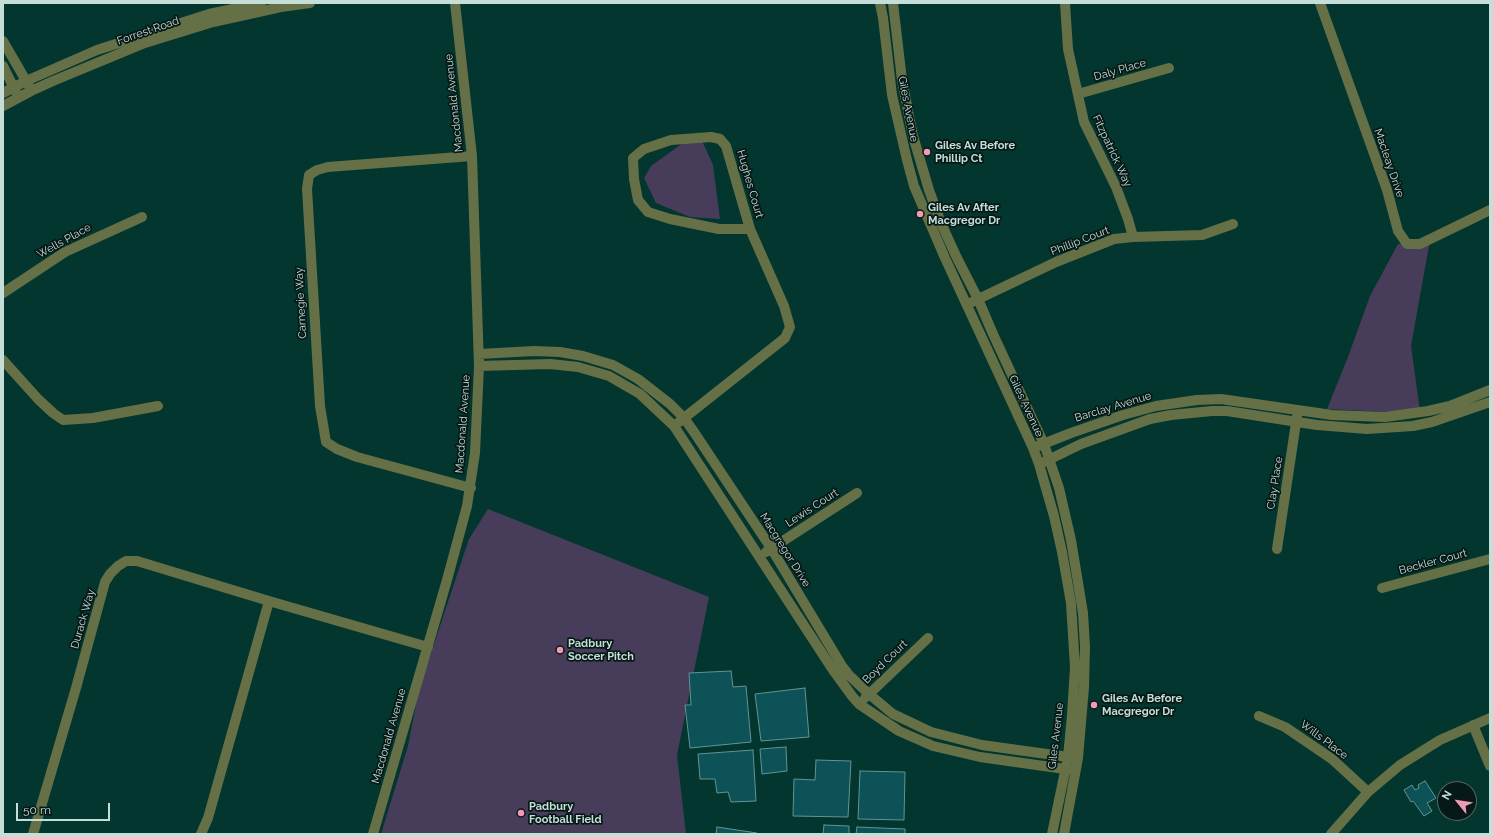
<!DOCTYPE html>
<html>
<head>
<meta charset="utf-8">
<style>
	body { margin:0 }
	#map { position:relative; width:1493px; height:837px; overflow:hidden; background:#03362e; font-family:Raleway,sans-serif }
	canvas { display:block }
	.frame { position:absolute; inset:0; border:4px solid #c6ded8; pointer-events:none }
	.north { position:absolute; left:1437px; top:781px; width:40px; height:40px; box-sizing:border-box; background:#071916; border:1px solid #536864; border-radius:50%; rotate:300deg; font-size:11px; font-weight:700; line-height:16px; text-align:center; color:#c6ded8 }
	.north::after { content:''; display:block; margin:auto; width:14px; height:18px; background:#f09ab5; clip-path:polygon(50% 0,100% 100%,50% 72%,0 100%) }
	.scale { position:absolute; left:16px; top:803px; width:94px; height:18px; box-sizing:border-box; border:2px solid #c6ded8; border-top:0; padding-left:5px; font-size:12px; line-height:14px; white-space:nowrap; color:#c6ded8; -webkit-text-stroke:3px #071916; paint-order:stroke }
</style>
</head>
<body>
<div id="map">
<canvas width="1493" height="837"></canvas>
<div class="frame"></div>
<div class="north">N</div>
<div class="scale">50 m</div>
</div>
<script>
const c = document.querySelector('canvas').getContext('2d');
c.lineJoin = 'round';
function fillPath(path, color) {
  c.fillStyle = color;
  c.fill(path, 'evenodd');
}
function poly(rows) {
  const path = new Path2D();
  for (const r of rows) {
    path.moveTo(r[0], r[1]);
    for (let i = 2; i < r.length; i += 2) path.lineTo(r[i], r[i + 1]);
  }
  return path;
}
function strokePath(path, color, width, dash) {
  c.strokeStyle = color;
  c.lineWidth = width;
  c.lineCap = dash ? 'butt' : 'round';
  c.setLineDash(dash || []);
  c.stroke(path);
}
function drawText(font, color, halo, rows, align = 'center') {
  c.font = font + ' Raleway,sans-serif';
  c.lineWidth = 3.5;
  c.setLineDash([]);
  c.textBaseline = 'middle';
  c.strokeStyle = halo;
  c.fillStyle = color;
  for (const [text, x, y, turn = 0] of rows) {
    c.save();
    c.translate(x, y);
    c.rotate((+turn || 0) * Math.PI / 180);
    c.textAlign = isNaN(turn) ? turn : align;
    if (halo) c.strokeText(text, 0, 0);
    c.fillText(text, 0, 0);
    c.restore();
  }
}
fillPath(poly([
	[698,132,713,165,720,219,690,217,656,203,644,178,651,166],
	[1430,240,1411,346,1420,411,1388,412,1327,409,1348,357,1370,296,1398,244],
	[488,509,709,597,677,755,686,834,381,834,408,746,419,689,469,539]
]), '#473d5a');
const building = poly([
	[731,671,733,687,746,686,751,742,690,748,685,705,691,705,689,673,731,671],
	[805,688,809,737,761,741,755,694,805,688],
	[786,747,787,771,762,774,760,749,786,747],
	[753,750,756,801,731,802,728,792,717,793,715,779,700,779,698,754,753,750],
	[816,760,851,761,848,817,793,816,794,779,815,780,816,760],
	[860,771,905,772,904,820,858,819,860,771],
	[1425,781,1436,798,1427,803,1432,811,1424,816,1413,801,1411,802,1404,790,1412,785,1415,790,1419,788,1418,785,1425,781],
	[824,825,849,826,849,834,823,834,824,825],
	[717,827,757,833,757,834,716,834,717,827],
	[857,827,905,829,905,834,856,834,857,827]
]);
fillPath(building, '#0c5256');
strokePath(building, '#639395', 1);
strokePath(poly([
	[880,3,883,18,892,95,907,160,914,186,945,258,1033,448,1039,464,1054,516,1062,552,1071,603,1075,667,1072,715,1068,757,1052,834],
	[893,3,902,80,913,136,929,190,941,223,957,258,978,299,993,334,1044,444,1059,488,1071,540,1083,613,1085,647,1084,687,1078,758,1064,834],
	[1065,3,1068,49,1084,122,1116,187,1128,219,1133,237],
	[1320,3,1387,190,1398,231,1407,244,1420,244,1490,210],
	[3,41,29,86],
	[3,66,16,92],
	[3,93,26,81,97,50,209,14,261,3],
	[1078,94,1169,68],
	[3,106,31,91,53,81,145,43,213,22,281,7,310,3],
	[3,293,65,252,142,217],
	[972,302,1056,262,1114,239,1133,237,1202,235,1233,224],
	[479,354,534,351,560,352,583,356,613,365,638,379,670,404,684,418,694,432,771,548,842,666,849,675,869,694,893,714,931,732,982,745,1075,758],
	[3,360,38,399,53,413,63,420,93,418,158,406],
	[479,366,550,364,578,367,609,376,640,394,674,426,833,670,852,696,859,704,899,731,933,746,980,757,1072,770],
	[679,422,785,338,790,327,784,306,750,229,726,146,720,139,711,137,671,140,644,149,633,158,634,179,638,200,648,212,670,219,719,229,750,229],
	[1038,446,1071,433,1123,415,1156,406,1197,400,1221,399,1332,415,1385,417,1428,411,1450,406,1490,390],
	[1044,462,1081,444,1150,419,1171,415,1212,411,1227,411,1317,425,1367,429,1413,426,1432,422,1490,402],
	[471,488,357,457,337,449,326,442,320,406,307,189,309,175,317,170,328,167,472,156],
	[1277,549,1297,416],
	[766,552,857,493],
	[1382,588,1490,559],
	[865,698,928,638],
	[1259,716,1285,727,1332,759,1368,792],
	[1473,725,1490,766],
	[33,834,76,688,105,582,110,574,118,566,126,561,137,561,269,601,428,647],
	[201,834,208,818,269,601],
	[373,834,447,580,467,506,475,453,479,366,472,156,455,3],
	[1331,834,1368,792,1400,765,1440,740,1490,718]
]), '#667046', 10);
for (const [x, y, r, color] of [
	[927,152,4,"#f09ab5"],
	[920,214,4,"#f09ab5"],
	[560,650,4,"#f09ab5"],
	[1094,705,4,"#f09ab5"],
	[521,813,4,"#f09ab5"]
]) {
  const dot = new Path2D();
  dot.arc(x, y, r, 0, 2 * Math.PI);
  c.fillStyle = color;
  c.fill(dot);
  strokePath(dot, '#071916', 1.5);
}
drawText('11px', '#c6ded8', '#071916', [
	["Forrest Road",148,31,-19],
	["Daly Place",1120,70,-16],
	["Macdonald Avenue",454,103,-96],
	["Giles Avenue",908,109,79],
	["Fitzpatrick Way",1112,151,65],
	["Macleay Drive",1389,163,71],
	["Hughes Court",750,184,74],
	["Wells Place",64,241,-29],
	["Phillip Court",1080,241,-21],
	["Carnegie Way",301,303,-93],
	["Giles Avenue",1026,406,65],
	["Barclay Avenue",1113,407,-17],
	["Macdonald Avenue",463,424,-86],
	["Clay Place",1275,483,-81],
	["Lewis Court",812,508,-33],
	["Macgregor Drive",785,550,58],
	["Beckler Court",1433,562,-15],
	["Durack Way",83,619,-74],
	["Boyd Court",885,662,-44],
	["Macdonald Avenue",389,736,-74],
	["Giles Avenue",1056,736,-83],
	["Wills Place",1324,740,37]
]);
drawText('bold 11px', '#c6ded8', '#071916', [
	["Giles Av Before",935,146],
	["Phillip Ct",935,159],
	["Giles Av After",928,208],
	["Macgregor Dr",928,221],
	["Padbury",568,644],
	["Soccer Pitch",568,657],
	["Giles Av Before",1102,699],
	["Macgregor Dr",1102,712],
	["Padbury",529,807],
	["Football Field",529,820]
], 'left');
</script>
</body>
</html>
